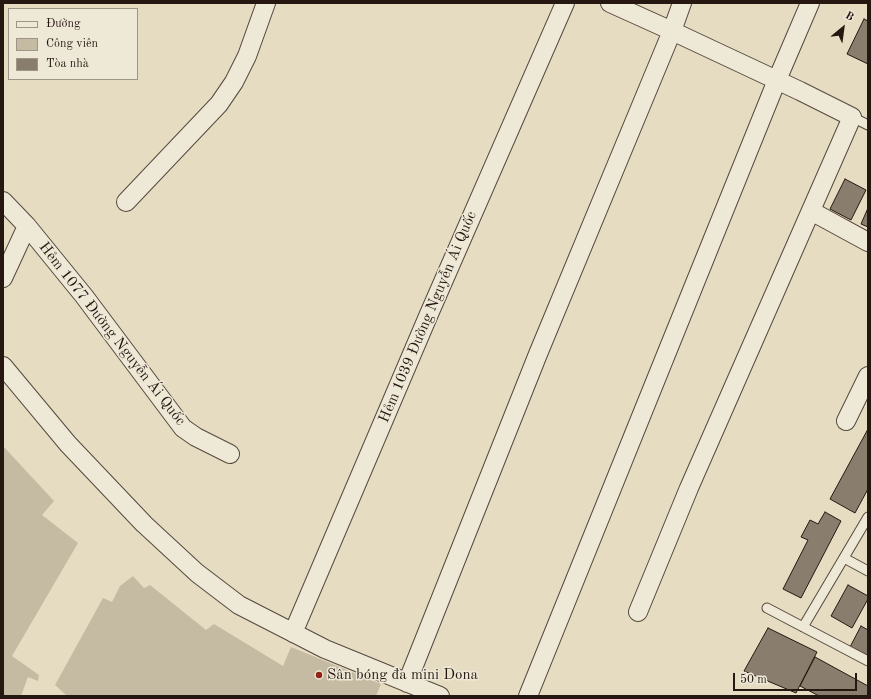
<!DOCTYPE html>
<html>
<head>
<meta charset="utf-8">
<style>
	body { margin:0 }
	#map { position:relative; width:871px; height:699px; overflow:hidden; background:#e5dcc1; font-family:"Old Standard TT",serif }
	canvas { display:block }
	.frame { position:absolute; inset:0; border:4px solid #261711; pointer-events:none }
	.legend { position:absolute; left:8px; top:8px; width:130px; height:72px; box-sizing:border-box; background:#eee8d7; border:1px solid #9e9488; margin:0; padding:5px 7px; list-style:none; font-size:12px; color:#261711 }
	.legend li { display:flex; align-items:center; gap:8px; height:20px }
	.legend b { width:20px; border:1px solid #9e9488 }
	.north { position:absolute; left:823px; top:8px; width:40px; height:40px; -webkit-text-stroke:3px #eee8d7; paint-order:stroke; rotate:29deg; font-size:11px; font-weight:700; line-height:16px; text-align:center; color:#261711 }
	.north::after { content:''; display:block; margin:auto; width:14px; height:18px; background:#261711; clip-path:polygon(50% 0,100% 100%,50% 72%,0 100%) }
	.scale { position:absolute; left:733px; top:673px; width:124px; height:18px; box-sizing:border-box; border:2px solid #261711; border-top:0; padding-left:5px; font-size:12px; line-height:14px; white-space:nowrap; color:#261711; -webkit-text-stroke:3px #eee8d7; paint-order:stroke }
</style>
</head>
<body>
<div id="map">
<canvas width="871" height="699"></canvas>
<div class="frame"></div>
<ul class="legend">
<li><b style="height:5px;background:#eee8d7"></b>Đường</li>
<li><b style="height:11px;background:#c5bba3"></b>Công viên</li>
<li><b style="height:11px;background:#897d6d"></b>Tòa nhà</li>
</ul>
<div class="north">B</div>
<div class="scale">50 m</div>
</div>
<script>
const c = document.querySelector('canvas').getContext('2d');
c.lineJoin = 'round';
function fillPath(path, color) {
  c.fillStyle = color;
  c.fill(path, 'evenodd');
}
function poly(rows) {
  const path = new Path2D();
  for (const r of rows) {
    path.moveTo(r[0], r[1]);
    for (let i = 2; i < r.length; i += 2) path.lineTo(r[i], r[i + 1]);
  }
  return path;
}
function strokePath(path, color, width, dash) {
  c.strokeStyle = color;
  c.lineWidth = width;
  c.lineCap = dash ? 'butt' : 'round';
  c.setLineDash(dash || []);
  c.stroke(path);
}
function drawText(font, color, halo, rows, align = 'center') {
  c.font = font + ' "Old Standard TT",serif';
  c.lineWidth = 3;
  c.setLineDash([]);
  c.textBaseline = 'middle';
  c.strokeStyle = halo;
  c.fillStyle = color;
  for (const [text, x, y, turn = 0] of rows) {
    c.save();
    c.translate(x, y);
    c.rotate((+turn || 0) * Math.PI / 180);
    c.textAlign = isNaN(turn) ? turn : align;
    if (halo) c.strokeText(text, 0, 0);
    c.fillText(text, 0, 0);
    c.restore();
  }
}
fillPath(poly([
	[3,446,54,501,42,515,78,543,12,656,39,675,38,681,28,677,21,696,3,696],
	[133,576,144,588,150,585,206,630,214,624,283,666,291,647,381,684,376,696,67,696,55,685,103,598,112,602,120,586]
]), '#c5bba3');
const building = poly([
	[864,19,868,21,868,64,847,54,864,19],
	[845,179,866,190,851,220,830,209,845,179],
	[868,208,868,227,861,224,868,208],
	[868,429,868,489,855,513,830,499,868,429],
	[825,512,841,521,801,598,783,589,808,540,801,537,810,520,818,524,825,512],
	[848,585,868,596,868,599,852,628,831,616,848,585],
	[861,626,868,630,868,656,850,647,861,626],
	[768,628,817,652,796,693,744,671,768,628],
	[815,657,868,686,868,696,819,696,800,686,815,657]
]);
fillPath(building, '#897d6d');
strokePath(building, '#261711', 1);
const service = poly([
	[852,117,868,125],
	[844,558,868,571],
	[767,608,868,661],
	[803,627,868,517]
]);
const minor = poly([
	[610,3,672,31,800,91,852,117,689,488,638,612],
	[3,201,27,226,84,296,183,428,196,437,230,454],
	[126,202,219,104,234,82,247,56,266,3],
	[811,211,868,242],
	[3,278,27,226],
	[3,366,68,444,144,524,197,573,239,605,325,649,440,696],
	[846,421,868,376],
	[293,633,429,314,565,3],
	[407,683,538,354,672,31,682,3],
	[528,696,777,80,810,3]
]);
strokePath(service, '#56483d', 11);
strokePath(minor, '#56483d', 20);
strokePath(service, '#eee8d7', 9);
strokePath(minor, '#eee8d7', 18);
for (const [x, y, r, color] of [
	[319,675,4,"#8f2418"]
]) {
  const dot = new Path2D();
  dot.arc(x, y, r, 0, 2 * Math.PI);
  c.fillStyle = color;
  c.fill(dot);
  strokePath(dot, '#eee8d7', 1.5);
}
drawText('15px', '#261711', '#eee8d7', [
	["Hẻm 1039 Đường Nguyễn Ái Quốc",428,317,-67],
	["Hẻm 1077 Đường Nguyễn Ái Quốc",112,334,52]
]);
drawText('15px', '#261711', '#eee8d7', [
	["Sân bóng đa mini Dona",327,675]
], 'left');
</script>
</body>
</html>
